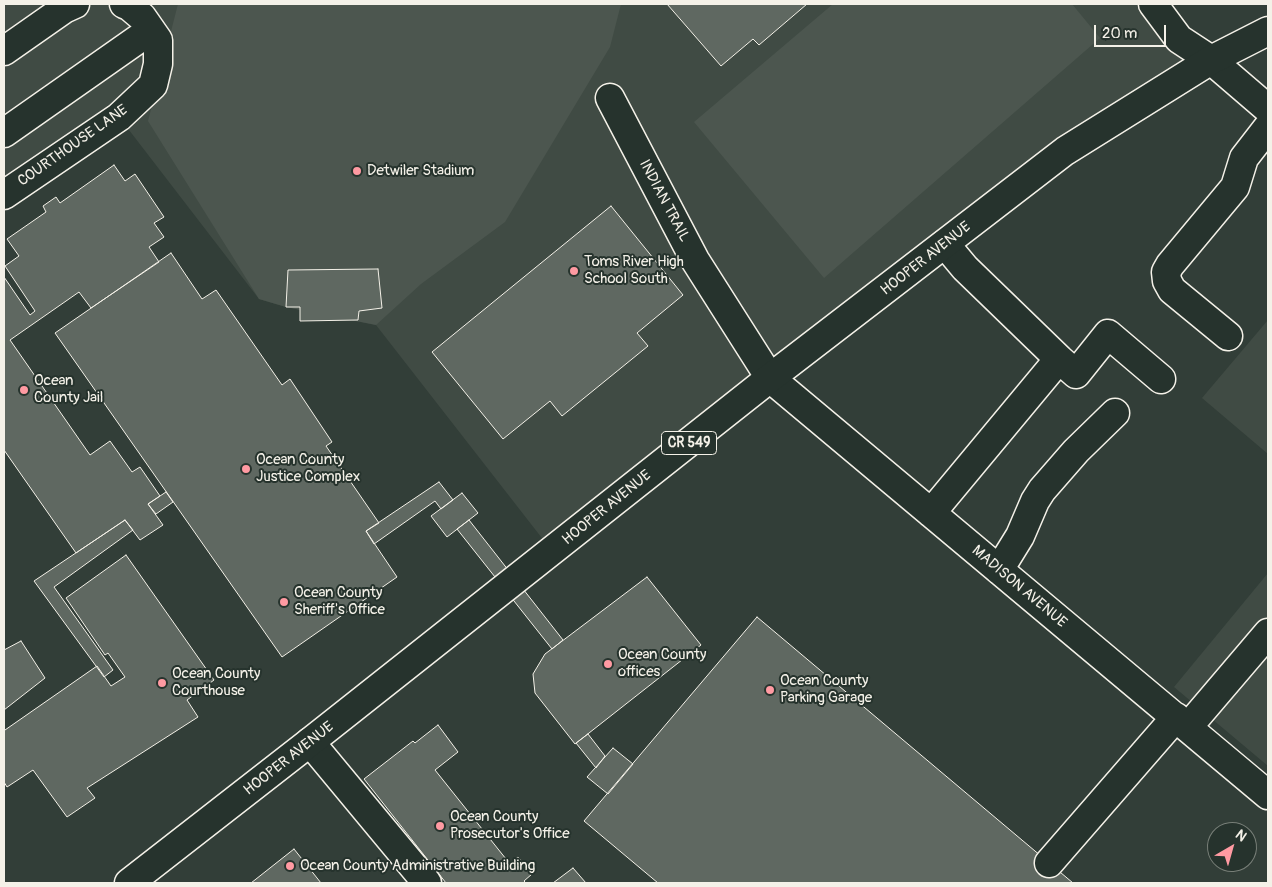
<!DOCTYPE html>
<html>
<head>
<meta charset="utf-8">
<style>
	body { margin:0 }
	#map { position:relative; width:1272px; height:887px; overflow:hidden; background:#323e38; font-family:Pangolin,sans-serif }
	canvas { display:block }
	.frame { position:absolute; inset:0; border:5px solid #f4f1e8; pointer-events:none }
	.north { position:absolute; left:1207px; top:822px; width:50px; height:50px; box-sizing:border-box; background:#26332d; border:1px solid #787f78; border-radius:50%; rotate:38deg; font-size:14px; font-weight:700; line-height:20px; text-align:center; color:#f4f1e8 }
	.north::after { content:''; display:block; margin:auto; width:18px; height:22px; background:#ff9aa2; clip-path:polygon(50% 0,100% 100%,50% 72%,0 100%) }
	.scale { position:absolute; left:1094px; top:25px; width:72px; height:22px; box-sizing:border-box; border:2px solid #f4f1e8; border-top:0; padding-left:6px; font-size:15px; line-height:18px; white-space:nowrap; color:#f4f1e8; -webkit-text-stroke:4px #26332d; paint-order:stroke }
</style>
</head>
<body>
<div id="map">
<canvas width="1272" height="887"></canvas>
<div class="frame"></div>
<div class="north">N</div>
<div class="scale">20 m</div>
</div>
<script>
const c = document.querySelector('canvas').getContext('2d');
c.lineJoin = 'round';
function fillPath(path, color) {
  c.fillStyle = color;
  c.fill(path, 'evenodd');
}
function poly(rows) {
  const path = new Path2D();
  for (const r of rows) {
    path.moveTo(r[0], r[1]);
    for (let i = 2; i < r.length; i += 2) path.lineTo(r[i], r[i + 1]);
  }
  return path;
}
function strokePath(path, color, width, dash) {
  c.strokeStyle = color;
  c.lineWidth = width;
  c.lineCap = dash ? 'butt' : 'round';
  c.setLineDash(dash || []);
  c.stroke(path);
}
function drawText(font, color, halo, rows, align = 'center') {
  c.font = font + ' Pangolin,sans-serif';
  c.lineWidth = 4;
  c.setLineDash([]);
  c.textBaseline = 'middle';
  c.strokeStyle = halo;
  c.fillStyle = color;
  for (const [text, x, y, turn = 0] of rows) {
    c.save();
    c.translate(x, y);
    c.rotate((+turn || 0) * Math.PI / 180);
    c.textAlign = isNaN(turn) ? turn : align;
    if (halo) c.strokeText(text, 0, 0);
    c.fillText(text, 0, 0);
    c.restore();
  }
}
fillPath(poly([
	[4,4,1153,4,1211,60,1065,151,552,551,376,325,286,307,259,299,119,117,4,195],
	[1268,320,1268,454,1202,398],
	[1268,573,1268,766,1174,687]
]), '#404b44');
fillPath(poly([
	[178,4,621,4,610,47,505,222,421,284,376,325,286,307,259,299,148,121],
	[833,4,1072,4,1100,38,824,278,694,122]
]), '#4c564f');
const building = poly([
	[667,4,807,4,759,45,753,39,721,66,667,4],
	[114,165,125,181,135,174,164,217,154,223,164,237,149,247,159,262,91,308,79,292,10,340,90,455,110,441,132,472,140,467,160,496,148,504,163,525,140,540,125,520,76,553,4,450,4,277,30,315,35,311,5,266,19,256,7,239,46,212,43,206,56,197,60,203,114,165],
	[611,206,683,295,637,333,648,346,562,416,550,401,503,439,432,352,611,206],
	[171,253,202,299,216,290,282,385,290,379,332,442,326,446,379,523,366,531,397,577,282,657,55,333,171,253],
	[378,269,382,308,359,311,358,320,300,321,300,307,286,307,288,270,378,269],
	[439,482,453,500,441,509,435,501,374,544,366,531,439,482],
	[166,492,173,502,156,514,148,504,166,492],
	[462,493,478,513,447,537,431,516,462,493],
	[125,520,133,530,54,587,113,670,104,677,34,581,125,520],
	[469,520,563,640,552,649,457,529,469,520],
	[126,555,214,680,187,700,198,717,87,788,95,798,67,817,33,770,7,787,4,782,4,729,5,730,97,666,111,686,125,677,108,653,105,655,66,598,126,555],
	[647,577,701,645,575,744,535,693,533,674,545,654,647,577],
	[757,617,1073,883,658,883,584,821,757,617],
	[21,641,45,678,4,710,4,650,21,641],
	[438,725,458,752,435,770,510,864,518,857,532,874,524,881,526,883,446,883,364,779,413,741,415,743,438,725],
	[588,734,605,756,596,768,576,743,588,734],
	[613,748,633,764,608,794,587,777,613,748],
	[294,849,321,883,251,883,294,849],
	[573,868,586,883,553,883,573,868]
]);
fillPath(building, '#5f6861');
strokePath(building, '#f4f1e8', 1);
const minor = poly([
	[1153,4,1179,39,1211,60,1268,109],
	[4,51,64,9,75,4],
	[610,98,695,260,770,378,1268,795],
	[4,133,151,30],
	[4,195,119,117,153,85,158,64,158,40,142,17,129,6,124,4],
	[1228,336,1172,290,1167,281,1166,272,1170,265,1235,187,1244,158,1268,127],
	[1059,359,1076,374,1108,334,1161,379],
	[931,513,1059,359,965,268,945,244],
	[999,570,1020,536,1035,501,1042,490,1076,451,1115,413],
	[1188,727,1268,633],
	[310,742,427,883],
	[1049,863,1176,717]
]);
const major = poly([
	[129,883,310,742,770,378,1065,151,1211,60,1268,31]
]);
strokePath(minor, '#f4f1e8', 31);
strokePath(major, '#f4f1e8', 31);
strokePath(minor, '#26332d', 28);
strokePath(major, '#26332d', 28);
for (const [x, y, r, color] of [
	[357,171,5,"#ff9aa2"],
	[574,271,5,"#ff9aa2"],
	[24,390,5,"#ff9aa2"],
	[246,469,5,"#ff9aa2"],
	[284,602,5,"#ff9aa2"],
	[608,664,5,"#ff9aa2"],
	[162,683,5,"#ff9aa2"],
	[770,690,5,"#ff9aa2"],
	[440,826,5,"#ff9aa2"],
	[290,866,5,"#ff9aa2"]
]) {
  const dot = new Path2D();
  dot.arc(x, y, r, 0, 2 * Math.PI);
  c.fillStyle = color;
  c.fill(dot);
  strokePath(dot, '#26332d', 2);
}
for (const [x, y, w] of [
	[689,443,55]
]) {
  const box = new Path2D();
  box.roundRect(x - w / 2, y - 11.5, w, 23, 4);
  c.fillStyle = '#26332d';
  c.fill(box);
  strokePath(box, '#f4f1e8', 1);
}
drawText('bold 14px', '#f4f1e8', null, [
	["CR 549",689,443]
]);
drawText('15px', '#f4f1e8', '#26332d', [
	["COURTHOUSE LANE",73,146,-35],
	["INDIAN TRAIL",664,201,62],
	["HOOPER AVENUE",926,259,-38],
	["HOOPER AVENUE",607,508,-39],
	["MADISON AVENUE",1019,587,40],
	["HOOPER AVENUE",289,759,-38]
]);
drawText('15px', '#f4f1e8', '#26332d', [
	["Detwiler Stadium",367,171],
	["Toms River High",584,262],
	["School South",584,279],
	["Ocean",34,381],
	["County Jail",34,398],
	["Ocean County",256,460],
	["Justice Complex",256,477],
	["Ocean County",294,593],
	["Sheriff's Office",294,610],
	["Ocean County",618,655],
	["offices",618,672],
	["Ocean County",172,674],
	["Courthouse",172,691],
	["Ocean County",780,681],
	["Parking Garage",780,698],
	["Ocean County",450,817],
	["Prosecutor's Office",450,834],
	["Ocean County Administrative Building",300,866]
], 'left');
</script>
</body>
</html>
